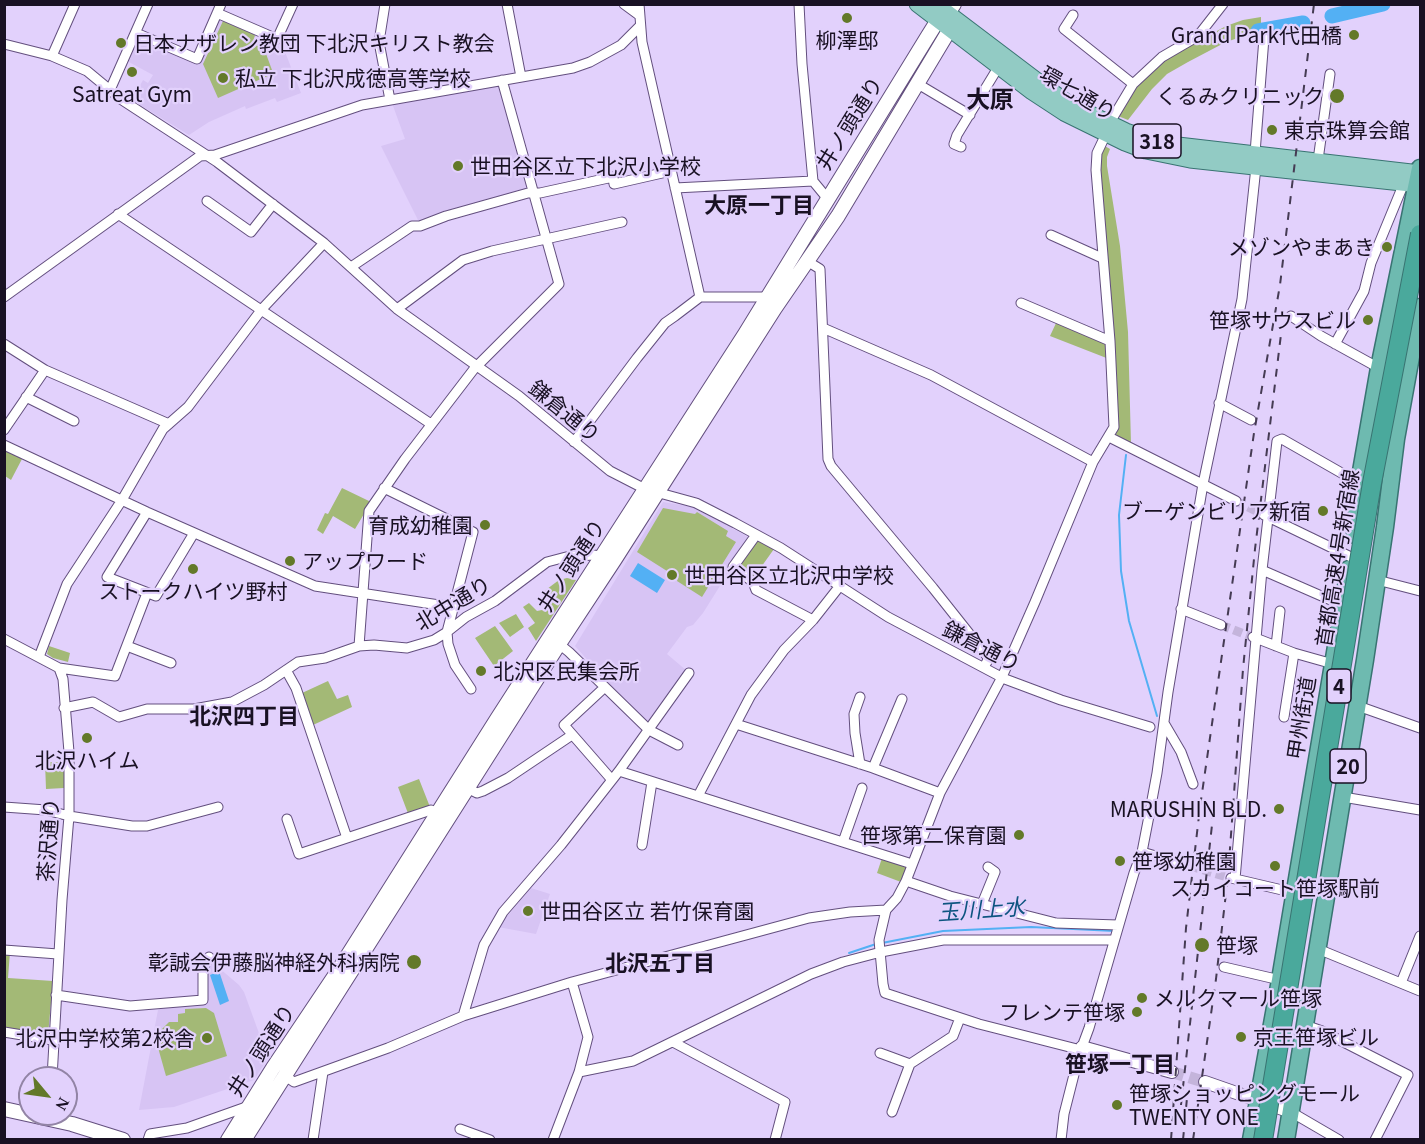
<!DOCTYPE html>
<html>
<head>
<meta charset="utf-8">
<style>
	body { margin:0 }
	#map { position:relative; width:1425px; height:1144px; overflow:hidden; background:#e2d1fc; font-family:Georgia,serif }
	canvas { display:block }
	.frame { position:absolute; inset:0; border:6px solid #191123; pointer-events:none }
	.north { position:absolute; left:18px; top:1066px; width:60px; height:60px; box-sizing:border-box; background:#e2d1fc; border:2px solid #9284a5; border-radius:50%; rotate:119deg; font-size:16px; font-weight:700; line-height:24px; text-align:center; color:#191123 }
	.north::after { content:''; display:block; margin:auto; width:21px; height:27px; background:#637929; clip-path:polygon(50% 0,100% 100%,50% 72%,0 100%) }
</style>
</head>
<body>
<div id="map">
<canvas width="1425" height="1144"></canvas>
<div class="frame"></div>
<div class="north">N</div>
</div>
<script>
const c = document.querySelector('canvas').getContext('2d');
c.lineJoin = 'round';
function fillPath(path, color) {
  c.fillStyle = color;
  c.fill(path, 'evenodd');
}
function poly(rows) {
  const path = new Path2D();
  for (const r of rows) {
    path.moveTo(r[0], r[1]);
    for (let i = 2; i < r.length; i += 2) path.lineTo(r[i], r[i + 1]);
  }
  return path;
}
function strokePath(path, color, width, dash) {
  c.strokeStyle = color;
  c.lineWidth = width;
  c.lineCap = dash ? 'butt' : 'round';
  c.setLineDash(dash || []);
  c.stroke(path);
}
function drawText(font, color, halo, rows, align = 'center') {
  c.font = font + ' Georgia,"Noto Sans JP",serif';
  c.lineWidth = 4.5;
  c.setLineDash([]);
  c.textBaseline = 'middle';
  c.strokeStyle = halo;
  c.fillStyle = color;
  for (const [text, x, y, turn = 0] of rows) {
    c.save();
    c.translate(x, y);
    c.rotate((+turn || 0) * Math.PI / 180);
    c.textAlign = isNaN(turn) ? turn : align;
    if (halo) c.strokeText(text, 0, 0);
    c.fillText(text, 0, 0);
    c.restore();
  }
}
fillPath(poly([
	[221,18,282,44,301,93,277,102,275,98,246,109,245,106,209,122,189,135,132,100,143,80,148,83,153,75,127,61,137,39,142,38,198,63,217,21],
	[499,84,530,186,528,190,419,222,381,146,405,139,392,103],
	[663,502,694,507,750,538,703,613,693,625,687,627,667,654,687,671,650,720,646,721,608,683,575,646],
	[531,888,550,894,536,934,498,927],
	[212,962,239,985,244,992,268,1058,254,1080,174,1107,139,1110,158,1010,162,1007,207,1004,207,969]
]), '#d7c4f4');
fillPath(poly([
	[1261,17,1261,36,1241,37,1226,42,1188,62,1167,74,1152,89,1128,120,1118,116,1130,94,1159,63,1226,26,1243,20],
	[223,21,255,35,254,39,262,43,272,70,270,75,218,98,203,64],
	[1103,145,1110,149,1107,157,1107,166,1120,246,1128,332,1131,444,1116,437,1117,395,1099,160],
	[1057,321,1108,341,1109,359,1050,336],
	[4,449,22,459,11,480,5,476],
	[342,488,369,501,370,504,355,529,333,516,323,534,317,530,325,513,328,514],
	[663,508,695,514,697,512,728,531,726,536,736,542,702,597,677,581,678,578,637,552],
	[758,540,774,549,754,577,739,565],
	[567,578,576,580,536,641,528,628,535,623,523,607,529,603,537,611,542,610,552,601,543,592,559,580],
	[516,614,524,627,510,637,499,623],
	[495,626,513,651,494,666,475,638],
	[49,646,70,653,68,662,53,658,47,654],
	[328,681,337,699,348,695,352,707,313,725,302,693],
	[45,762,64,762,64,788,46,789],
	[419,779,430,807,409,816,398,787],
	[882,858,907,867,901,882,877,873],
	[5,951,10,952,8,978,53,981,48,1035,5,1030],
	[206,1008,214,1013,227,1056,166,1076,157,1044,161,1030,169,1022,178,1022,178,1014,185,1013,185,1009]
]), '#a3b976');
fillPath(poly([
	[638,563,665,580,657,593,630,576],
	[219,971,229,1001,220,1005,210,975]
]), '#53b0f4');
strokePath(poly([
	[1126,455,1119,515,1121,571,1129,621,1157,716],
	[882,943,943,931,1031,927,1115,931],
	[849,953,876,944]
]), '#53b0f4', 2);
strokePath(poly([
	[1332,16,1383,4],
	[1258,31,1303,23]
]), '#53b0f4', 15);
strokePath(poly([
	[1236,501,1264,515],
	[1221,625,1252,637],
	[1190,866,1231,878]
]), '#c4b4db', 9, [9, 4.5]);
strokePath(poly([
	[1172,1072,1205,1082]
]), '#c4b4db', 12, [12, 6]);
const minor = poly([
	[385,4,379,42,390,100],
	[507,4,521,77],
	[624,4,639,15],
	[639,4,642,42,700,297],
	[799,4,802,64,813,181,827,198],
	[217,13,277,39,293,4],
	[1073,15,1064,29,1133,84],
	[136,33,197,59,221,4],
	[4,44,52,56,87,71,122,100,217,162,324,243,397,309,519,396,610,471,645,489,696,503,735,523,781,548,888,617,1005,679,1061,700,1150,727],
	[52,56,75,4],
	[918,84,970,115],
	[110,90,148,4],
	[1109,124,1133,84,1162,57,1198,36,1223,4],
	[961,147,954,144,957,135,999,66],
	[1255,153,1264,38],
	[1318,160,1330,74],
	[675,188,813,181],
	[207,201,251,232,273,204],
	[118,214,431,424],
	[1051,235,1102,258],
	[807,261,820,269,828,459,831,466,933,588,987,656,988,660,984,667],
	[351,267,412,226,420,226,446,216,528,193,540,193,613,177,614,184,671,171],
	[4,297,200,156,215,155,362,105,573,68,590,62,621,45,639,27],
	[1021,303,1110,341],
	[397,309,463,260,492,251,622,222],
	[1291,316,1321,336,1379,368],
	[823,328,931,375,1093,462],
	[4,344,45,370,169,424],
	[1335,344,1364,291,1371,263,1404,183],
	[26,397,74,421],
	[1219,403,1251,420],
	[4,430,45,370],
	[1109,437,1236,501],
	[574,442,637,358,665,323,675,316,700,297,768,297],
	[4,445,147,512,315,586,452,607],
	[384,488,473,532,447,632,448,644,455,665,471,689],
	[147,512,107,577,156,596,194,533],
	[1264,515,1351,557],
	[756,535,733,567,753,582,756,590,813,620],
	[1262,570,1342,605],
	[1377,580,1420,591],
	[1181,609,1221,625],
	[1253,637,1294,653,1333,664],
	[4,639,59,668,63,679,69,752,69,816,62,900,52,1078],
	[559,644,569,652,649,730,678,745],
	[127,646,171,663],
	[359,646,369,511,405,459,474,369,559,284,502,80],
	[1276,646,1280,611],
	[39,657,67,584,122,500,163,429,188,407,262,309,324,243],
	[59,668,115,676,147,593],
	[286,670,296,688,347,838],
	[605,687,564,725,612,780],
	[860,697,854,714,855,733,860,764],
	[1358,706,1420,728],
	[64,708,93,702,119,717,147,709,194,709,232,702,264,685,298,662,325,658,359,646,374,645,407,648,434,640,447,632,466,617,495,601,547,562,566,557,593,555,601,556],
	[1284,717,1294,653],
	[1164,723,1181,752,1193,784],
	[736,724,873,768,940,793],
	[873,768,902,699],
	[619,771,912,864],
	[467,788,477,793,483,791,508,778,572,735],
	[698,796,751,695,784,650,813,620,839,587],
	[1343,797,1420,810],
	[4,807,46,810,69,816,132,826,147,826,218,807],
	[287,819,299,854,431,810,438,813],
	[843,842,862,788],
	[642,845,652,782],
	[1142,852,1190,866],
	[1231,878,1295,893],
	[1235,879,1262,570,1277,441,1282,439,1359,483],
	[906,881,950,896,1056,923,1118,925],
	[982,904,995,872,988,867],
	[1318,949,1420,991],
	[4,950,58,954],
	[1224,967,1280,980],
	[1401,983,1420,936],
	[56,995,130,1006,203,1000,203,968,209,957],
	[463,1016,484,945,503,912,561,845,619,771,689,673],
	[1305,1025,1322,1031,1408,1075,1375,1140],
	[4,1032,53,1040],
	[673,1042,785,1102,775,1140],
	[1081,1050,979,1024,885,993,883,984,879,940,886,910,897,898,906,881,940,793,1002,677,1035,602,1093,462,1114,427,1110,341,1096,170,1097,153,1106,134],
	[880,1053,910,1064],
	[579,1072,633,1061,811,974,843,962,881,952,943,940,1113,940],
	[285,1076,294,1082,388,1048,463,1016,572,982,809,918,850,912,886,910],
	[892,1112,910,1064,953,1036,960,1018],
	[1291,1112,1339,1140],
	[460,1129,490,1140],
	[148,1140,150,1134,187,1128,249,1106],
	[313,1140,323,1072],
	[553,1140,579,1072,588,1037,572,982],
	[1061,1140,1064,1114,1079,1055,1089,1028,1134,873,1142,852,1149,816,1157,773,1168,692,1203,484,1242,299,1256,167]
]);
const tertiary = poly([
	[1082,1047,1172,1072],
	[1205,1082,1291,1112]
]);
const secondary = poly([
	[4,1109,72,1124,123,1140],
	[228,1140,273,1068,336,974,497,719,745,334,928,36,938,20,948,13,954,4],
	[244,1140,559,644,615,559,775,308,838,216,950,29,949,18]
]);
const primary = poly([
	[917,4,1032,92,1064,113,1125,143,1146,151,1190,160,1420,185],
	[936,4,1039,82,1068,103,1126,131,1152,140,1178,145,1420,173]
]);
const trunk = poly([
	[1413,247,1420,212],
	[1355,535,1359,483,1379,368,1420,168],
	[1251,1140,1280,980,1349,569],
	[1286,1140,1365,660,1385,527,1396,439,1420,307]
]);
strokePath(minor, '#634f7e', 11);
strokePath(tertiary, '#634f7e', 14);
strokePath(secondary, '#634f7e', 16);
strokePath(primary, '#397472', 17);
strokePath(trunk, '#397472', 19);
strokePath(minor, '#fff', 9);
strokePath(tertiary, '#fff', 12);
strokePath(secondary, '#fff', 14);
strokePath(primary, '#92cbc4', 15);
strokePath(trunk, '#6ebab0', 16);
strokePath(poly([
	[1181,1105,1214,807],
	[1171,1140,1186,928,1200,807,1254,433,1280,285,1314,4],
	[1183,1140,1187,1098],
	[1193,1140,1216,979,1228,876,1243,669,1255,549,1282,326]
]), '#453b53', 2, [8, 8]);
const motorwayBridge = poly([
	[1263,1140,1372,483,1420,234]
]);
strokePath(motorwayBridge, '#397472', 20, []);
strokePath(motorwayBridge, '#4aa99c', 18);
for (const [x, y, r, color] of [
	[847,18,6,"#637929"],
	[1354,35,6,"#637929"],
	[121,43,6,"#637929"],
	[132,72,6,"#637929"],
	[223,78,6,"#637929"],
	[1337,96,8,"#637929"],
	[1272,130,6,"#637929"],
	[458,166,6,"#637929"],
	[1387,247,6,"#637929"],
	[1368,320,6,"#637929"],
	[1323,511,6,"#637929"],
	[485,525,6,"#637929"],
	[290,561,6,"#637929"],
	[193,569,6,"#637929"],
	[672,575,6,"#637929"],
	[481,671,6,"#637929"],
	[87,738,6,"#637929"],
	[1279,809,6,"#637929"],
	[1019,835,6,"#637929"],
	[1120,861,6,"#637929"],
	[1275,866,6,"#637929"],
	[528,911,6,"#637929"],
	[1202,945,8,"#637929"],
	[414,962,8,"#637929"],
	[1142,998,6,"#637929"],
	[1137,1012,6,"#637929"],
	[1241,1037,6,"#637929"],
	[207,1038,6,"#637929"],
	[1117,1105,6,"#637929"]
]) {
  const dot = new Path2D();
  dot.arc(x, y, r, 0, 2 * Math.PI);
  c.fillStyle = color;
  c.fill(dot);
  strokePath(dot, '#e2d1fc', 2);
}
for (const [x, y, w] of [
	[1157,141,48],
	[1339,686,24],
	[1348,766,36]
]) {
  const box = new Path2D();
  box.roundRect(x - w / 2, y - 17, w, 34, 4.5);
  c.fillStyle = '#e2d1fc';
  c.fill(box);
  strokePath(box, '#191123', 1.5);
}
drawText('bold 20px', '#191123', null, [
	["318",1157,141],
	["4",1339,686],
	["20",1348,766]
]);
drawText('21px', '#191123', '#e2d1fc', [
	["Grand Park代田橋",1342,35,"right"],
	["柳澤邸",847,40,"center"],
	["日本ナザレン教団 下北沢キリスト教会",133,43],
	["私立 下北沢成徳高等学校",235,78],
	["Satreat Gym",132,94,"center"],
	["くるみクリニック",1324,96,"right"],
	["東京珠算会館",1284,130],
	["世田谷区立下北沢小学校",470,166],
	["メゾンやまあき",1375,247,"right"],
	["笹塚サウスビル",1356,320,"right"],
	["ブーゲンビリア新宿",1311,511,"right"],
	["育成幼稚園",473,525,"right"],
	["アップワード",302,561],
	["世田谷区立北沢中学校",684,575],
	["ストークハイツ野村",193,591,"center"],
	["北沢区民集会所",493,671],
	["北沢ハイム",87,760,"center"],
	["MARUSHIN BLD.",1267,809,"right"],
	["笹塚第二保育園",1007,835,"right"],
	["笹塚幼稚園",1132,861],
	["スカイコート笹塚駅前",1275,888,"center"],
	["世田谷区立 若竹保育園",540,911],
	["笹塚",1216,945],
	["彰誠会伊藤脳神経外科病院",400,962,"right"],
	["メルクマール笹塚",1154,998],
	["フレンテ笹塚",1125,1012,"right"],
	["京王笹塚ビル",1253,1037],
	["北沢中学校第2校舎",195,1038,"right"],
	["笹塚ショッピングモール",1129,1093],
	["TWENTY ONE",1129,1117]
], 'left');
drawText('21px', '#191123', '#e2d1fc', [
	["環七通り",1078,93,31],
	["井ノ頭通り",849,123,-58],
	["鎌倉通り",565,411,39],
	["首都高速4号新宿線",1337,558,-81],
	["井ノ頭通り",571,565,-57],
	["北中通り",453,603,-31],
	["鎌倉通り",982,646,27],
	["甲州街道",1301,718,-81],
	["茶沢通り",48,840,-86],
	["井ノ頭通り",261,1050,-57]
]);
drawText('bold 22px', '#191123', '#e2d1fc', [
	["大原一丁目",759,205],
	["北沢四丁目",244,716],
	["北沢五丁目",660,963],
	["笹塚一丁目",1120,1064]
]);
drawText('italic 22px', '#0d5480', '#e2d1fc', [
	["玉川上水",981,909,-4]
]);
drawText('bold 24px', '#191123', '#e2d1fc', [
	["大原",990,99]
]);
</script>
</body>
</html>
